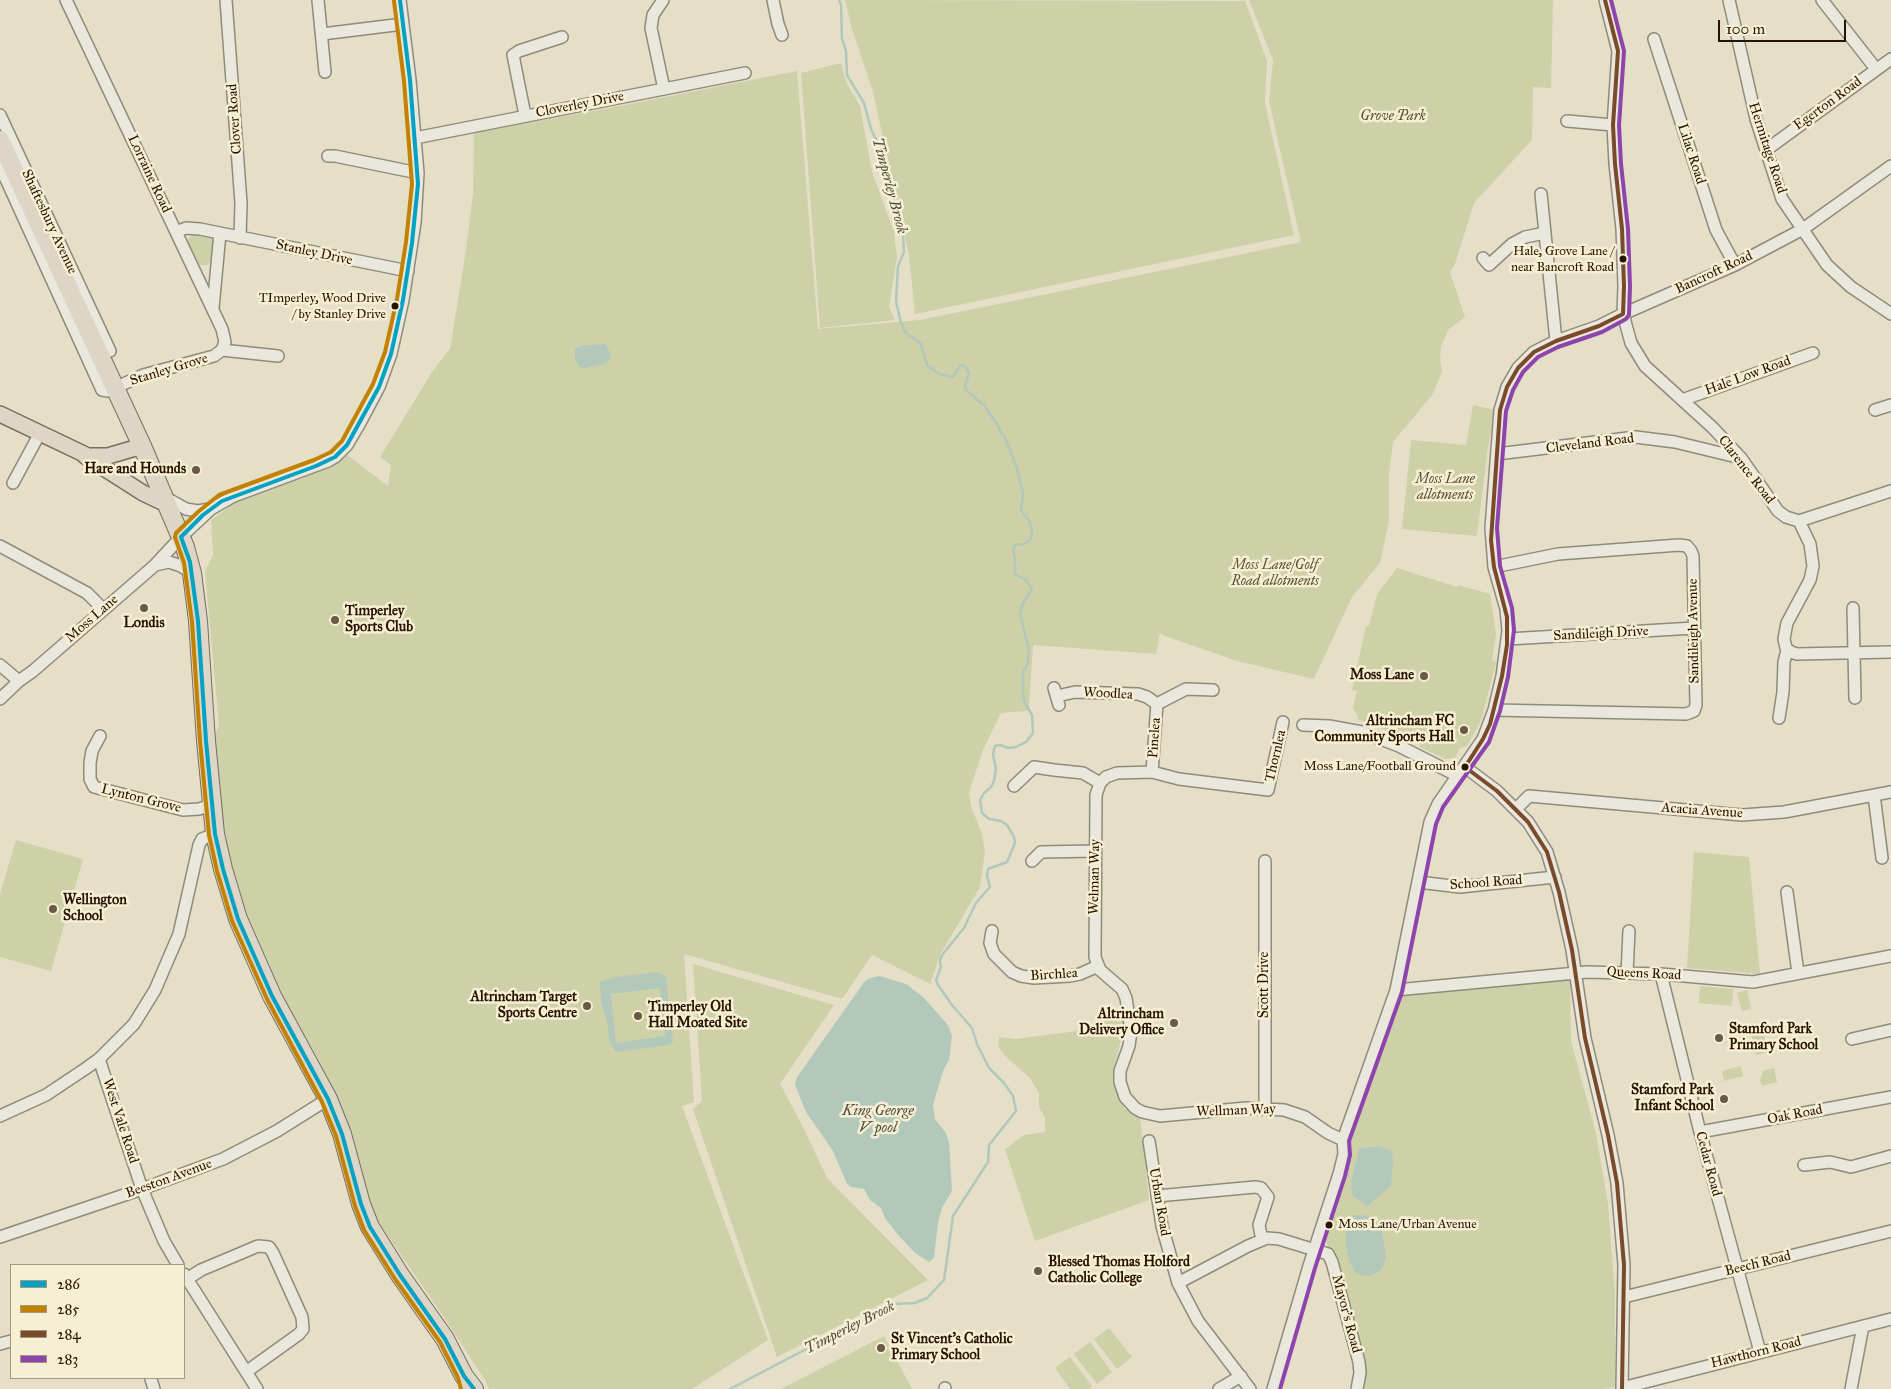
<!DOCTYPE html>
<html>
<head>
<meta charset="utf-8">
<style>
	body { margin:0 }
	#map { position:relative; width:1891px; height:1389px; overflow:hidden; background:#e5dfc8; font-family:"IM FELL Great Primer",serif }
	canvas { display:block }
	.legend { position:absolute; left:10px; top:1264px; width:175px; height:115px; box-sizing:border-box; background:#f7efd3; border:1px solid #a3977f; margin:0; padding:6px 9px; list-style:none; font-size:15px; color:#261300 }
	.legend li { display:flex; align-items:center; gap:10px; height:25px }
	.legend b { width:25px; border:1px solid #a3977f }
	.scale { position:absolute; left:1718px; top:20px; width:128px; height:22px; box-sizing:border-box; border:2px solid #261300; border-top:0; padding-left:6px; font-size:15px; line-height:18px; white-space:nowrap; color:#261300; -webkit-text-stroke:4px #f7efd3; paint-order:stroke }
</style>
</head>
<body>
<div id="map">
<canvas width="1891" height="1389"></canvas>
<ul class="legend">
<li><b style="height:6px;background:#02a2c4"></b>286</li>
<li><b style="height:6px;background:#c38100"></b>285</li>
<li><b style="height:6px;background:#7a4b2a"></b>284</li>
<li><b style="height:6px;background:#8e44ad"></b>283</li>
</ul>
<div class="scale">100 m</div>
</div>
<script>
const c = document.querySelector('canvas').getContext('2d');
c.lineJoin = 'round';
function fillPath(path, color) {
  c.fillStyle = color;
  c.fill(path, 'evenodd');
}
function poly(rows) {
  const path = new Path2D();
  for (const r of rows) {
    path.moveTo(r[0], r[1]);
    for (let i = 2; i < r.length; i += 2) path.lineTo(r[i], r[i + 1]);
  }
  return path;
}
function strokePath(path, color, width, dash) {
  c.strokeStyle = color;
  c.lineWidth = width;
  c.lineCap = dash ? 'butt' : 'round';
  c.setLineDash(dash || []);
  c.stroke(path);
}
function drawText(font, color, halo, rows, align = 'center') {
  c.font = font + ' "IM FELL Great Primer",serif';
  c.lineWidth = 5;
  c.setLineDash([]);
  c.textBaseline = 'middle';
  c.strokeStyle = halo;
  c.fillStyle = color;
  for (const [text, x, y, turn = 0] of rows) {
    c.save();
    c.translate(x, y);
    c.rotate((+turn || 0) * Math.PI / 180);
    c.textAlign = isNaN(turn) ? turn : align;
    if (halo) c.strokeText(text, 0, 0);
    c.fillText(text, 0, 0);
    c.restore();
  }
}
fillPath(poly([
	[845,0,1245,1,1267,61,1265,103,1294,235,915,314,909,256,873,92,852,29],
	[1249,0,1553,0,1551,88,1533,87,1532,140,1474,203,1455,264,1450,272,1465,317,1449,329,1441,346,1440,359,1442,371,1433,394,1393,442,1389,473,1389,521,1380,563,1352,597,1314,679,1237,661,1162,635,1160,633,1156,654,1033,645,1029,707,1027,711,1001,713,983,750,969,792,971,806,982,834,985,852,980,887,941,953,930,984,872,955,842,999,684,954,694,1102,682,1106,768,1340,692,1389,489,1389,485,1380,439,1310,381,1226,374,1213,338,1098,316,1055,279,991,249,926,226,855,213,739,219,725,205,571,213,555,211,520,238,501,323,469,346,454,388,486,391,465,380,457,434,369,450,349,465,257,473,193,474,133,620,106,797,71,818,329,920,320,1301,242,1269,101,1273,60],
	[841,63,847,84,860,106,872,172,894,232,897,257,889,307,895,320,820,328,801,73],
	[198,233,211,237,214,242,213,260,207,265,201,265,196,263,188,246,188,239,193,235],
	[1473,405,1495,410,1488,447,1477,536,1402,529,1411,440,1466,445],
	[1397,568,1457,587,1458,585,1490,594,1496,634,1492,661,1496,662,1481,721,1467,746,1460,748,1455,758,1445,759,1420,747,1420,744,1357,719,1358,716,1353,708,1357,691,1352,690,1366,626,1369,626,1377,594],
	[16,840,83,859,51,971,0,957,0,894],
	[1694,852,1749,857,1760,974,1687,968],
	[693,964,834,1005,780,1084,804,1129,827,1178,928,1280,777,1357,693,1109,702,1101],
	[1570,979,1571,1041,1596,1133,1608,1204,1615,1294,1615,1387,1604,1389,1359,1389,1331,1253,1322,1232,1358,1108,1399,993],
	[1700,986,1733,989,1732,1006,1699,1003],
	[1747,990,1751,1009,1742,1011,1737,993],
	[1121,1007,1124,1028,1113,1071,1114,1086,1124,1108,1140,1118,1149,1200,1035,1241,1005,1149,1024,1135,1045,1132,1045,1118,1039,1107,1039,1093,1029,1077,1005,1056,998,1046,999,1037,1016,1039,1085,1030,1104,1021,1111,1012],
	[1761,1022,1768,1052,1756,1055,1749,1025],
	[1741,1066,1743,1076,1724,1081,1722,1071],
	[1774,1068,1777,1082,1762,1086,1760,1080,1763,1071],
	[1109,1328,1132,1357,1117,1369,1094,1339],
	[884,1336,912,1389,781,1389],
	[1090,1342,1112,1372,1097,1384,1074,1354],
	[1070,1357,1092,1386,1089,1389,1070,1389,1055,1368]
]), '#ced0a8');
fillPath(poly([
	[604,344,608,348,611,358,604,364,585,368,579,367,575,359,575,349,580,346],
	[658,972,666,977,673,1042,668,1045,617,1052,610,1044,607,1022,601,1002,600,982,616,977],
	[660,988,665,1036,616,1043,611,994],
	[880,976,906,984,923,997,948,1025,952,1036,949,1060,943,1071,933,1105,935,1119,946,1133,949,1142,952,1191,942,1208,938,1222,934,1258,929,1262,914,1252,899,1236,885,1218,881,1208,870,1200,864,1189,851,1187,847,1184,833,1151,806,1112,795,1085,797,1077,865,981,870,978],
	[1380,1146,1392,1152,1393,1162,1391,1186,1367,1206,1352,1195,1351,1181,1359,1149],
	[1352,1215,1372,1216,1382,1231,1386,1256,1383,1267,1380,1271,1369,1276,1361,1275,1355,1272,1349,1261,1346,1245,1346,1231,1348,1221]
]), '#b2c8bb');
strokePath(poly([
	[730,1389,850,1326,877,1315,892,1304,915,1303,927,1298,944,1280,953,1216,988,1162,989,1145,1016,1111,1013,1096,1004,1083,989,1068,977,1044,972,1028,952,1005,938,985,936,980,941,967,940,961,942,955,964,928,976,903,990,887,987,876,988,869,1007,862,1015,843,1014,837,1007,825,1001,821,989,819,982,813,980,800,984,793,991,787,994,781,996,769,993,754,995,746,1000,745,1008,748,1016,747,1026,742,1033,733,1032,715,1025,703,1023,695,1023,672,1028,663,1029,650,1020,614,1022,605,1032,589,1026,580,1015,574,1015,559,1013,549,1015,545,1023,544,1029,541,1031,539,1032,529,1029,520,1021,511,1023,493,1017,469,1011,452,1004,436,1001,434,1000,429,985,406,966,390,965,385,969,373,966,368,963,365,960,366,953,377,939,374,927,365,921,344,905,332,901,323,896,301,898,266,904,252,903,235,882,152,871,129,864,103,847,75,846,51,842,39,841,5,839,0]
]), '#b2c8bb', 2.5);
const minor = poly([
	[226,0,241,203,240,238],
	[318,0,325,72],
	[663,0,653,15,651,28,664,89],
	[773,0,778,24,782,35],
	[1605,0,1618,51,1613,125,1615,164,1622,229,1624,286,1623,314,1631,343,1645,366,1713,428,1741,458,1778,511,1786,517,1799,521,1891,491],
	[1729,0,1756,119,1782,199,1827,265,1851,287,1891,314],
	[1822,0,1876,69],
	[322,34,403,24],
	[1654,39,1716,230,1735,265],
	[0,115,110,351],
	[525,115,513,55,519,51,562,37],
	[1567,121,1613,125],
	[415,138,745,73],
	[1766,150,1891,59],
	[328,156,335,156,418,173],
	[0,166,102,390,108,391,143,375,214,356,222,350,225,342,222,329,66,0],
	[1541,194,1556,341],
	[176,232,186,228,200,229,408,271],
	[1483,258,1489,265,1512,244,1525,237,1545,233],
	[213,308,220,233],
	[222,350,278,356],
	[1682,400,1813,353],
	[1875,410,1891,405],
	[1497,454,1636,437,1675,442,1741,458],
	[13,483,40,433],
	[163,496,186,509,198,511,210,509],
	[1799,521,1810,544,1813,566,1810,580,1787,623,1784,639,1786,648,1791,652,1797,654,1891,652],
	[0,546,87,593,103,609],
	[155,565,169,562,181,566,192,573],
	[1853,608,1855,698],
	[1508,639,1694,628],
	[0,665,19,681],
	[1054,688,1059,705],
	[1057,696,1075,692,1138,694,1147,697,1157,704],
	[0,699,19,681,33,671,154,566,181,537,211,509,234,496,328,461,335,457,347,445,360,423,379,387,391,354,403,300,415,223,418,173,410,80,400,0],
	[1157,704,1186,689,1213,690],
	[1494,710,1686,714,1694,711,1696,705,1693,556,1691,551,1687,546,1679,545,1558,554,1494,567],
	[1779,718,1783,692,1784,662,1787,650],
	[1283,722,1268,790,1179,779,1152,772,1117,773,1106,777,1100,783,1096,795,1095,957,1100,970,1122,989,1126,998,1131,1031,1129,1046,1120,1071,1120,1082,1125,1097,1135,1108,1142,1112,1160,1116,1246,1108,1284,1110,1305,1117,1328,1133,1343,1140],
	[1303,725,1329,726,1362,732,1399,746,1458,776],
	[100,736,92,751,90,763,90,779,94,787,183,810,199,809,212,805],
	[1465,767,1497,791,1528,822,1547,852,1559,892,1572,950,1585,1038,1608,1135,1617,1183,1624,1265,1622,1389],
	[1152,772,1157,704],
	[1014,786,1034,767,1054,770,1083,773,1100,783],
	[1874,795,1882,858],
	[1516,809,1529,796,1742,815,1784,812,1891,792],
	[1032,861,1041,852,1095,851],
	[1265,861,1265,1109],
	[1418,882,1460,887,1555,877],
	[1787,892,1798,973],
	[992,931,990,943,994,954,1012,972,1021,976,1034,978,1070,976,1080,974,1098,966],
	[1627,973,1629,931],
	[1661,974,1700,1132,1760,1352],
	[1396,990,1587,972,1661,974,1753,982,1891,956],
	[1852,1039,1891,1030],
	[99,1059,142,1189,164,1241,178,1265],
	[0,1116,46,1095,85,1069,99,1059,134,1024,155,990,179,934,199,845,202,839,215,834],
	[1700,1132,1891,1097],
	[1149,1141,1162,1226,1178,1283,1198,1321,1250,1389],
	[1804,1165,1830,1162,1851,1167,1891,1156],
	[1157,1196,1255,1187,1261,1188,1268,1197,1259,1225,1262,1240],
	[0,1237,142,1189,223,1159,277,1131,328,1099],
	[184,1274,257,1389],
	[187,1279,201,1270,258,1246,269,1247,273,1253,302,1317,303,1329,299,1334,246,1372],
	[1178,1283,1248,1246,1267,1238,1279,1239,1328,1254,1332,1262,1359,1362,1360,1373,1357,1389],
	[1624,1297,1891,1231],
	[0,1344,11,1341],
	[151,1379,154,1389],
	[945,1388,945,1389],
	[1622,1388,1891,1319],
	[1219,1389,1241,1376],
	[1273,1389,1309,1266,1339,1174,1344,1154,1343,1140,1396,990,1430,822,1438,804,1483,739,1494,710,1502,676,1508,631,1506,609,1494,567,1491,528,1500,410,1507,387,1518,368,1534,352,1556,341,1599,326,1623,314,1735,265,1803,229,1891,166],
	[1851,1389,1863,1326]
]);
const major = poly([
	[0,414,88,456,108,456,142,446],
	[85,456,143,493,166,504]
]);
const highway = poly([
	[0,140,142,446,185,547,192,573,198,621,206,741,215,834,223,869,238,919,272,996,328,1099,342,1134,361,1204,370,1227,400,1275,445,1339,464,1376,474,1389]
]);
strokePath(minor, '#908a7c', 14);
strokePath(major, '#756f61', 18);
strokePath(highway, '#756f61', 20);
strokePath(minor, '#eae7dc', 11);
strokePath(major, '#ddd6c6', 15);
strokePath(highway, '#ddd6c6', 18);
strokePath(poly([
	[400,0,410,80,418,184,412,243,403,300,391,354,379,387,347,445,335,457,316,466,222,501,203,515,181,537,190,562,198,621,206,741,215,834,223,869,238,919,272,996,328,1099,342,1134,361,1204,370,1227,400,1275,445,1339,464,1376,474,1389]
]), '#02a2c4', 4);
strokePath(poly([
	[394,1,404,81,412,184,406,242,397,299,385,352,373,384,342,441,331,452,314,460,219,495,199,511,176,533,175,537,184,563,192,622,200,741,209,835,217,871,232,921,267,999,322,1102,336,1136,355,1206,364,1230,395,1279,440,1342,458,1378,461,1389]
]), '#c38100', 4);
strokePath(poly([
	[1605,0,1618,51,1613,125,1615,164,1622,229,1624,286,1623,314,1599,326,1556,341,1534,352,1518,368,1507,387,1500,410,1491,540,1494,567,1507,617,1507,645,1502,676,1490,724,1483,739,1465,767,1497,791,1528,822,1547,852,1559,892,1572,950,1585,1038,1608,1135,1617,1183,1624,1265,1622,1389]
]), '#7a4b2a', 4);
strokePath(poly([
	[1280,1389,1315,1268,1345,1176,1350,1155,1349,1141,1402,992,1436,824,1443,807,1489,742,1500,711,1508,677,1514,630,1512,608,1500,566,1497,528,1506,411,1513,390,1523,372,1538,357,1558,347,1602,332,1626,319,1629,315,1630,286,1628,229,1621,164,1619,125,1624,51,1611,0]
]), '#8e44ad', 4);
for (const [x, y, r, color] of [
	[1623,259,4.5,"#261300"],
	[395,306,4.5,"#261300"],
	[196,470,5,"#695a46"],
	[144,608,5,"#695a46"],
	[335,620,5,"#695a46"],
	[1424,676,5,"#695a46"],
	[1464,730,5,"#695a46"],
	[1465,767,4.5,"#261300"],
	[53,909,5,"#695a46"],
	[587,1006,5,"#695a46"],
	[638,1016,5,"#695a46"],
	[1174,1023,5,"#695a46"],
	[1719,1038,5,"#695a46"],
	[1724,1099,5,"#695a46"],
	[1329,1225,4.5,"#261300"],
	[1038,1271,5,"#695a46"],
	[881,1348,5,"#695a46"]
]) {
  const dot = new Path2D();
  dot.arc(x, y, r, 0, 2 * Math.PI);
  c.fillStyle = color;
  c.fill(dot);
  strokePath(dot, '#f7efd3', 2);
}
drawText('13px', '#261300', '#f7efd3', [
	["Hale, Grove Lane /",1614,252],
	["near Bancroft Road",1614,268],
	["TImperley, Wood Drive",386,299],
	["/ by Stanley Drive",386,315],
	["Moss Lane/Football Ground",1456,767],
	["Moss Lane/Urban Avenue",1338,1225,"left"]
], 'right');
drawText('14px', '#261300', '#f7efd3', [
	["Egerton Road",1828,104,-36],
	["Cloverley Drive",580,105,-11],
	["Clover Road",235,119,-94],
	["Hermitage Road",1767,148,72],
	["Lilac Road",1691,154,72],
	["Lorraine Road",149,174,65],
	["Shaftesbury Avenue",49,222,65],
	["Stanley Drive",314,253,12],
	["Bancroft Road",1714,273,-25],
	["Stanley Grove",169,370,-17],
	["Hale Low Road",1748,376,-20],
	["Cleveland Road",1590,444,-7],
	["Clarence Road",1746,470,52],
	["Moss Lane",92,619,-41],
	["Sandileigh Avenue",1694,631,-91],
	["Sandileigh Drive",1601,634,-3],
	["Woodlea",1108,694,3],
	["Pinelea",1155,738,-86],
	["Thornlea",1276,756,-77],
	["Lynton Grove",141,799,14],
	["Acacia Avenue",1702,811,4],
	["Welman Way",1095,877,-89],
	["School Road",1486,883,-4],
	["Queens Road",1644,974,3],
	["Birchlea",1054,975,-4],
	["Scott Drive",1265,985,-90],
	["Wellman Way",1236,1111,-2],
	["Oak Road",1795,1115,-11],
	["West Vale Road",120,1121,72],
	["Cedar Road",1708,1164,75],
	["Beeston Avenue",169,1179,-20],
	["Urban Road",1159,1202,80],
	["Beech Road",1758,1264,-14],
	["Mayor's Road",1346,1314,75],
	["Hawthorn Road",1756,1353,-14]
]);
drawText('italic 14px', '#5a5132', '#f7efd3', [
	["Grove Park",1393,117],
	["Moss Lane",1445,480],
	["allotments",1445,496],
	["Moss Lane/Golf",1275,566],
	["Road allotments",1275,582]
]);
drawText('bold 14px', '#261300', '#f7efd3', [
	["Hare and Hounds",186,470],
	["Timperley",345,612,"left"],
	["Sports Club",345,628,"left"],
	["Londis",144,624,"center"],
	["Moss Lane",1414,676],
	["Altrincham FC",1454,722],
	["Community Sports Hall",1454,738],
	["Wellington",63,901,"left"],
	["School",63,917,"left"],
	["Altrincham Target",577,998],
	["Sports Centre",577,1014],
	["Timperley Old",648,1008,"left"],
	["Hall Moated Site",648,1024,"left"],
	["Altrincham",1164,1015],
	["Delivery Office",1164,1031],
	["Stamford Park",1729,1030,"left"],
	["Primary School",1729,1046,"left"],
	["Stamford Park",1714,1091],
	["Infant School",1714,1107],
	["Blessed Thomas Holford",1048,1263,"left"],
	["Catholic College",1048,1279,"left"],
	["St Vincent's Catholic",891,1340,"left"],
	["Primary School",891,1356,"left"]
], 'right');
drawText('italic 15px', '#4f4f3f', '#f7efd3', [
	["Timperley Brook",889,186,75],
	["King George",878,1111],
	["V pool",878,1128],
	["Timperley Brook",850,1328,-27]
]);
</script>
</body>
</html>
